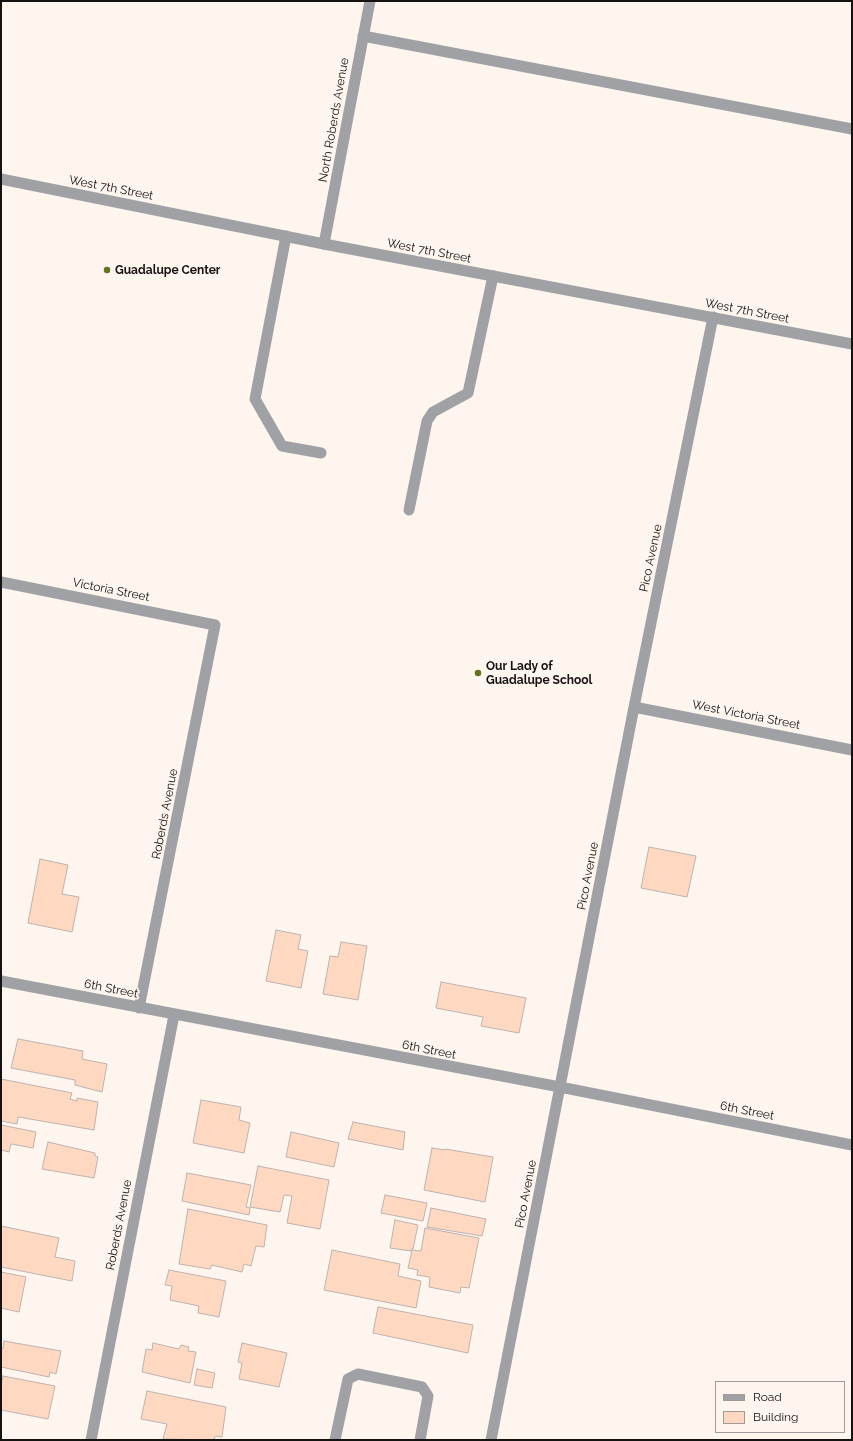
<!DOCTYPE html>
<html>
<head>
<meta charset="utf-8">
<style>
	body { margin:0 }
	#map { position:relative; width:853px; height:1441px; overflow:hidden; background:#fef5ef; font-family:Raleway,sans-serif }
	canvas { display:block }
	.frame { position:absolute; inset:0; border:2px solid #151211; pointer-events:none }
	.legend { position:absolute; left:715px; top:1381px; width:130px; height:52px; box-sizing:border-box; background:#fef5ef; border:1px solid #a19a96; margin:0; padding:5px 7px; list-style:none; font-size:12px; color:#151211 }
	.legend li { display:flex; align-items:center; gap:8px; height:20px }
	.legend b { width:20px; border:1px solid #a19a96 }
</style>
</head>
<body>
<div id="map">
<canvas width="853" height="1441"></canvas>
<div class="frame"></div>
<ul class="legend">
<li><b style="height:5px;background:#9fa1a5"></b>Road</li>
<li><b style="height:11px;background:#ffd8c2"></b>Building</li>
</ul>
</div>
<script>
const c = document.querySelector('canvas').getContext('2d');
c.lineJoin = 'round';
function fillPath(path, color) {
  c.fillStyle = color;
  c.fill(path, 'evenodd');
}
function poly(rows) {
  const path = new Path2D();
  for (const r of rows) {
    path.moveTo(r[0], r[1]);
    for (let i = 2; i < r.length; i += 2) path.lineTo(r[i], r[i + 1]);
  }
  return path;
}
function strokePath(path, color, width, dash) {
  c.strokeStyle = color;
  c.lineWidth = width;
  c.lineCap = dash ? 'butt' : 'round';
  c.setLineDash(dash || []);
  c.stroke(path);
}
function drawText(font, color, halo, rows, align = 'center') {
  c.font = font + ' Raleway,sans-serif';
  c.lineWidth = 4;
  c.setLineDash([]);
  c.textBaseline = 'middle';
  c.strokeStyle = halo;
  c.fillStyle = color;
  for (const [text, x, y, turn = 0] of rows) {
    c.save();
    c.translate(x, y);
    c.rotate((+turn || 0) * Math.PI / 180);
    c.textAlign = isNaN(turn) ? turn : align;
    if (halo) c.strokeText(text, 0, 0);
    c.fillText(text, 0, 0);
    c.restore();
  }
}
const building = poly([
	[649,847,696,856,687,897,641,888,649,847],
	[40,859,68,865,62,894,79,897,72,932,28,923,40,859],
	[276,930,301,935,298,949,308,951,301,988,266,981,276,930],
	[341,942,367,946,358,1000,323,994,330,956,338,957,341,942],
	[441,982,526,998,519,1033,481,1026,483,1017,436,1008,441,982],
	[18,1039,83,1051,82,1059,107,1064,102,1092,75,1085,75,1080,11,1068,18,1039],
	[1,1079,72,1093,70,1099,77,1101,77,1098,98,1102,94,1130,18,1117,17,1124,1,1121,1,1079],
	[201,1100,241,1107,239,1120,250,1123,244,1153,193,1143,201,1100],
	[353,1122,405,1132,403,1150,348,1139,353,1122],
	[1,1125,36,1132,33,1148,11,1144,9,1152,1,1150,1,1125],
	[291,1132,339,1143,334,1167,286,1157,291,1132],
	[48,1142,95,1153,95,1156,98,1157,94,1178,42,1169,48,1142],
	[432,1148,445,1150,445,1149,493,1157,485,1202,424,1190,432,1148],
	[258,1166,329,1180,320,1229,287,1223,292,1196,284,1195,280,1212,250,1207,258,1166],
	[187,1173,251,1185,246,1207,250,1208,249,1215,182,1201,187,1173],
	[385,1195,427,1203,423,1221,381,1213,385,1195],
	[431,1208,486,1219,482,1236,427,1227,431,1208],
	[188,1209,267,1225,264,1247,256,1246,251,1266,244,1264,242,1272,212,1265,210,1269,179,1264,188,1209],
	[395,1220,418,1225,413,1249,411,1249,411,1251,390,1248,395,1220],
	[1,1226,59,1238,55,1257,75,1261,72,1281,1,1267,1,1226],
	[425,1228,479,1238,469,1288,461,1287,460,1293,429,1287,430,1277,417,1275,418,1270,408,1268,412,1250,421,1251,425,1228],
	[332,1250,400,1264,398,1276,421,1281,416,1308,324,1290,332,1250],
	[169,1270,226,1281,219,1317,198,1313,199,1306,170,1300,172,1286,165,1285,169,1270],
	[1,1272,26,1277,19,1312,1,1308,1,1272],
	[378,1307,473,1325,468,1353,373,1333,378,1307],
	[4,1341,61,1351,56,1374,50,1372,49,1377,1,1367,1,1348,3,1349,4,1341],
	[153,1343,179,1349,181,1345,189,1347,188,1351,196,1352,190,1383,142,1372,146,1349,152,1350,153,1343],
	[242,1343,287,1353,279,1387,239,1379,242,1363,238,1362,242,1343],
	[197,1369,215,1373,212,1388,194,1385,197,1369],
	[3,1376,55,1386,48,1419,1,1410,1,1385,3,1376],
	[147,1391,226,1407,222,1437,215,1436,214,1440,163,1439,167,1424,141,1419,147,1391]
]);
fillPath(building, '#ffd8c2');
strokePath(building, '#bcb3ae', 1);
strokePath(poly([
	[363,36,852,129],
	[286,236,255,399,282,446,321,453],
	[409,510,427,421,433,412,468,393,493,276],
	[335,1440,348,1379,358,1374,422,1387,428,1396,420,1440]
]), '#9fa1a5', 11);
strokePath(poly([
	[324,244,370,1],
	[1,582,215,625,139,1008],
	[634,707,852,750],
	[1,981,560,1087,852,1145],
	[91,1440,174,1015],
	[491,1440,634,707,713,317]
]), '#9fa1a5', 11);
strokePath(poly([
	[1,179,324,244,852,344]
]), '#9fa1a5', 11);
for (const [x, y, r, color] of [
	[107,270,4,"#65721e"],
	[478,673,4,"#65721e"]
]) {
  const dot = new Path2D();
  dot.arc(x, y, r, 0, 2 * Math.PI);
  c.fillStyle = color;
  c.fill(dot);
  strokePath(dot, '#fef5ef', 1.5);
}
drawText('12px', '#151211', '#fef5ef', [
	["North Roberds Avenue",334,120,-80],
	["West 7th Street",111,188,11],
	["West 7th Street",429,251,11],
	["West 7th Street",747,311,11],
	["Pico Avenue",651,558,-78],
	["Victoria Street",111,590,11],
	["West Victoria Street",746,715,11],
	["Roberds Avenue",165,814,-79],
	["Pico Avenue",588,876,-79],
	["6th Street",111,989,11],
	["6th Street",429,1050,11],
	["6th Street",747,1111,11],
	["Pico Avenue",526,1194,-79],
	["Roberds Avenue",119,1225,-79]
]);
drawText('bold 12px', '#151211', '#fef5ef', [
	["Guadalupe Center",115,270],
	["Our Lady of",486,666],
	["Guadalupe School",486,680]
], 'left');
</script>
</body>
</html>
